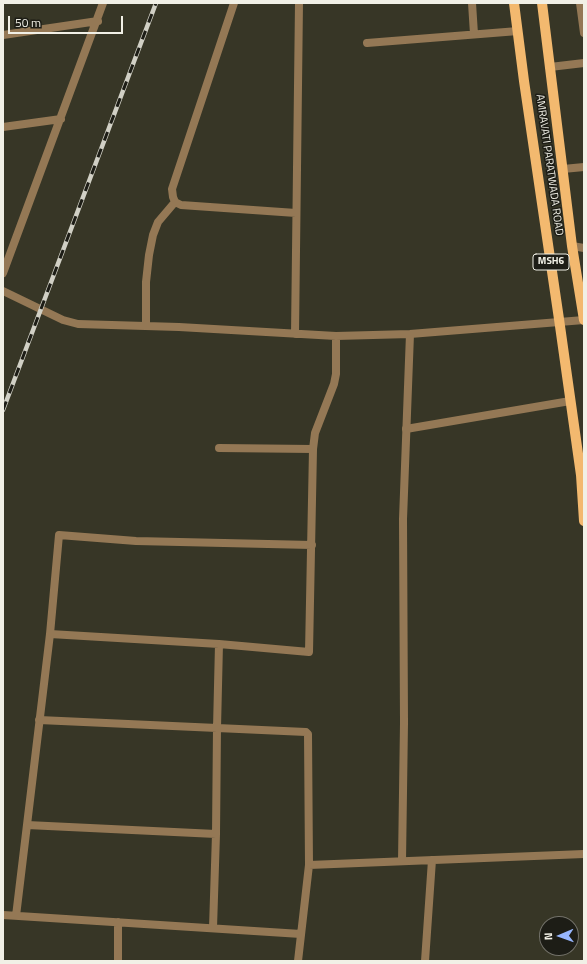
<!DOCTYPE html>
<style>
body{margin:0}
#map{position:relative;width:587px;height:964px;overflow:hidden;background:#373626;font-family:"Titillium Web",sans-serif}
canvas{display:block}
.frame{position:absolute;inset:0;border:4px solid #f1f0e6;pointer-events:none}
.north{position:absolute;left:539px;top:916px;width:40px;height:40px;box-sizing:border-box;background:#1d1d16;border:1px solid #727169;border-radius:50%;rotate:268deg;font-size:11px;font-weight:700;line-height:16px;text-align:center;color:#f1f0e6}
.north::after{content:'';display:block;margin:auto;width:14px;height:18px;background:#97b6fd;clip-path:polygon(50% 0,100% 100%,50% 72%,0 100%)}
.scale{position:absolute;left:8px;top:16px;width:115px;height:18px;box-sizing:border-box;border:2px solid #f1f0e6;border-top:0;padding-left:5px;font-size:12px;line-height:14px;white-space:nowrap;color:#f1f0e6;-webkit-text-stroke:3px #1d1d16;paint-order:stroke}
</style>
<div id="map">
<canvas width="587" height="964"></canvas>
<div class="frame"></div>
<div class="north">N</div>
<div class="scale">50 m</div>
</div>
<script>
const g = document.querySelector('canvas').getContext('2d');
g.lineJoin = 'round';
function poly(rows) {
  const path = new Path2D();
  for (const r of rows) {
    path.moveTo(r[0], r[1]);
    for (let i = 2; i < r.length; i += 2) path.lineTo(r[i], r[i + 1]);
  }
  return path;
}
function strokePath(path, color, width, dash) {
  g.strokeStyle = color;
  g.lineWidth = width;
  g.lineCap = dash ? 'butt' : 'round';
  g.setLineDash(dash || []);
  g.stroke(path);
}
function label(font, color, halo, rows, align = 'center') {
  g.font = font + ' "Titillium Web",sans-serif';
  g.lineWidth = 3;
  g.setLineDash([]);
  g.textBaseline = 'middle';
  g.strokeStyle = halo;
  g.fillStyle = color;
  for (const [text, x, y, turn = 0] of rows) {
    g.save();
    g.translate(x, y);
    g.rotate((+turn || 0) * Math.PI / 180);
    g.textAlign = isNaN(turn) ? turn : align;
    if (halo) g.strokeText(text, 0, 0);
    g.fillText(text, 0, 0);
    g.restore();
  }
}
const service = poly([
 [472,3,474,34],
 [367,43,518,31],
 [406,429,570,401],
 [219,448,313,449]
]);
const minor = poly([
 [234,3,172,189,173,197,175,202,181,205,296,213],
 [580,3,584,33],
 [3,35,98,21],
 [550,67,584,63],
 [3,127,61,119],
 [563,169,584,167],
 [572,246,584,248],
 [3,273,103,3],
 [3,291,63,320,78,324,179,327,336,336,410,334,584,320],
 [146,325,146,282,149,255,153,235,158,222,175,202],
 [295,334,299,3],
 [50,634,219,644,309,652,313,449,315,433,334,384,336,374,336,336],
 [39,720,306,732,308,734,309,865,298,961],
 [27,825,216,834],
 [402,861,404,723,403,519,410,334],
 [309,865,584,854],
 [3,915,301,934],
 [16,916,50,634,59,535,136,541,312,545],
 [118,922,118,961],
 [213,928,216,834,217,728,219,644],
 [425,961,432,860]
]);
const primary = poly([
 [514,3,524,81,559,319,581,475,584,521],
 [542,3,572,246,584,320]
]);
const rail = poly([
 [3,410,156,3]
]);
const shields = [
 [551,262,36]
];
const shieldNames = [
 ["MSH6",551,262]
];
const streetNames = [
 ["AMRAVATI PARATWADA ROAD",549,165,82]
];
strokePath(service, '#947855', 8);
strokePath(minor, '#947855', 8);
strokePath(primary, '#f3b96f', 10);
strokePath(rail, '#d1d0c5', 4.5);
strokePath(rail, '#1d1d16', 3, [9]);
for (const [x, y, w] of shields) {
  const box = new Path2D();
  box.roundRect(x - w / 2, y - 8, w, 16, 3);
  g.fillStyle = '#1d1d16';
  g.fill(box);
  strokePath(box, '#f1f0e6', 1);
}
label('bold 10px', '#f1f0e6', null, shieldNames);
label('11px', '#f1f0e6', '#1d1d16', streetNames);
</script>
